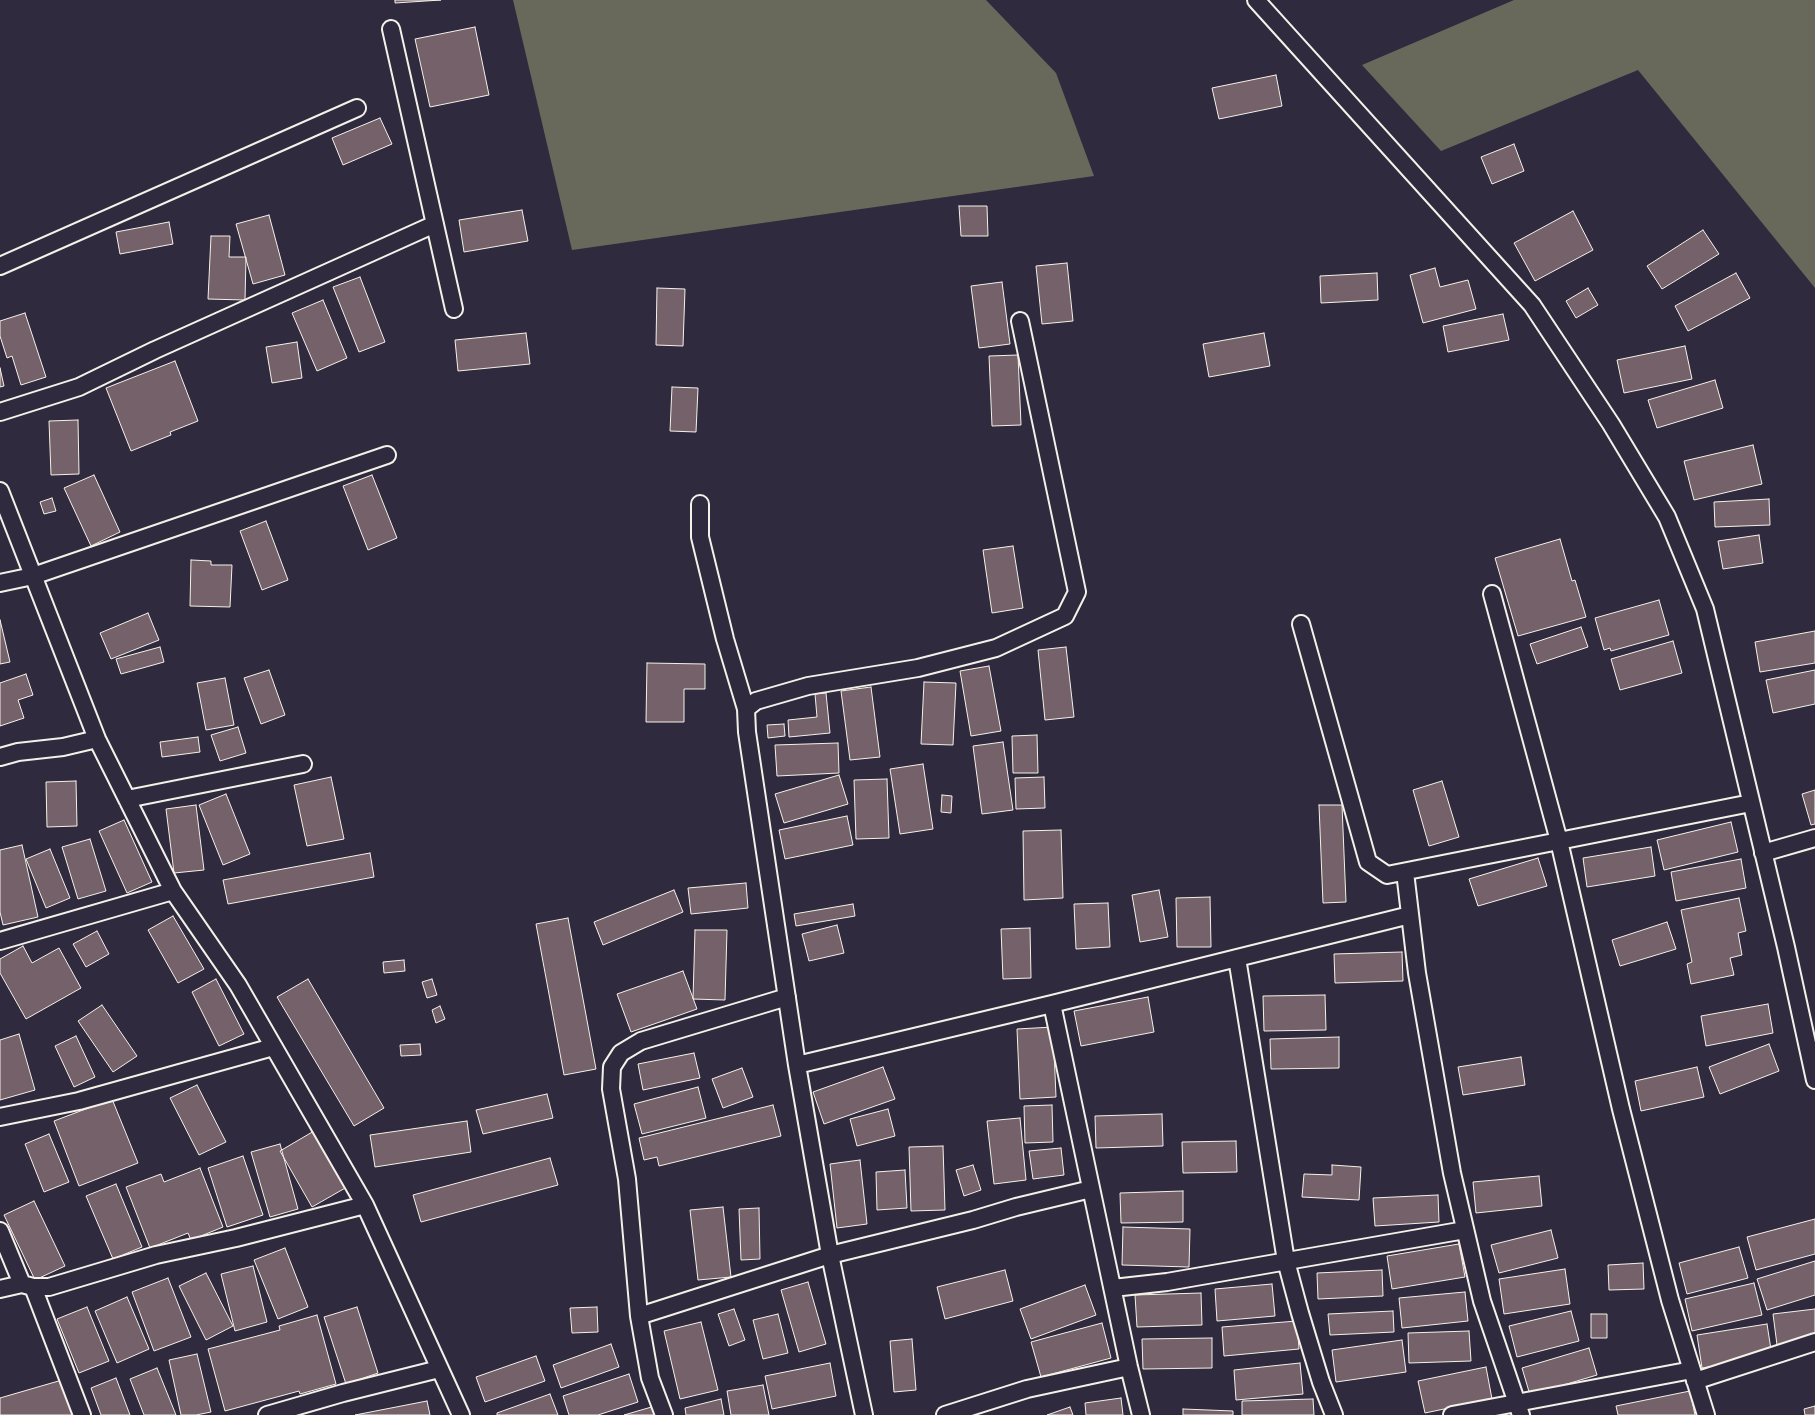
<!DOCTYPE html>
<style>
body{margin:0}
canvas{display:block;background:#2f2a3d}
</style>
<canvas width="1815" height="1415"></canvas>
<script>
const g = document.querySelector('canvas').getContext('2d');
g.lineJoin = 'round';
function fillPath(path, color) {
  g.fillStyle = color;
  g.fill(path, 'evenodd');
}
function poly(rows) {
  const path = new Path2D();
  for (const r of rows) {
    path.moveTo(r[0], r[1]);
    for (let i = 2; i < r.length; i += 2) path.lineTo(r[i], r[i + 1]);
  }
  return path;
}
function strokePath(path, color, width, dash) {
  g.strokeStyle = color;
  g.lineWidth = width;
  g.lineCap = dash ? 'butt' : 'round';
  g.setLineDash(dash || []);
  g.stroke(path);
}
const green = poly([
 [513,0,986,0,1056,73,1094,176,572,250],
 [1514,0,1815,0,1815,288,1638,70,1441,151,1362,65]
]);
const building = poly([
 [395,0,441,0,395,3,395,0],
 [475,27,489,95,430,107,415,39,475,27],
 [1276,75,1282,106,1219,119,1212,88,1276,75],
 [380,118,392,144,343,165,332,138,380,118],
 [1514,144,1524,171,1492,184,1481,157,1514,144],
 [959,206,987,206,988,236,961,236,959,206],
 [522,210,528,241,464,252,459,220,522,210],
 [1573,211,1593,250,1535,281,1514,243,1573,211],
 [269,215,285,275,253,284,236,224,269,215],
 [169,222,173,244,120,254,116,232,169,222],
 [1703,230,1719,254,1662,289,1647,266,1703,230],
 [211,236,230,236,229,257,246,257,245,300,208,299,211,236],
 [1067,263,1073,321,1042,324,1036,266,1067,263],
 [1435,268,1440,287,1468,280,1476,309,1423,323,1410,275,1435,268],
 [1377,273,1378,300,1321,303,1320,276,1377,273],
 [1736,273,1750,298,1688,331,1675,306,1736,273],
 [360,277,385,342,359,352,333,287,360,277],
 [1002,282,1010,344,979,348,971,286,1002,282],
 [657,288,685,289,683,346,656,345,657,288],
 [1588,288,1598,305,1576,318,1566,301,1588,288],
 [323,300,347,358,317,371,292,313,323,300],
 [25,313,46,377,21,385,12,356,7,358,0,336,0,321,25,313],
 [1503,314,1509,340,1448,352,1443,326,1503,314],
 [526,333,530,364,458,371,455,340,526,333],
 [1264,333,1270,366,1209,377,1203,344,1264,333],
 [297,342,302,378,272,383,266,347,297,342],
 [1685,346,1692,379,1624,393,1617,360,1685,346],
 [1018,355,1021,425,992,426,989,356,1018,355],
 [175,361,198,421,170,432,171,435,131,451,106,388,175,361],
 [0,368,4,386,0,387,0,368],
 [1715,380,1723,408,1657,428,1648,400,1715,380],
 [672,387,698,388,696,432,670,431,672,387],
 [78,420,79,474,51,475,49,421,78,420],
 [1753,445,1762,484,1694,500,1684,461,1753,445],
 [94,475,120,532,91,546,64,488,94,475],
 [372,475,397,538,368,550,343,486,372,475],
 [52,498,56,511,44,514,40,502,52,498],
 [1769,499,1770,525,1715,527,1714,502,1769,499],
 [266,521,288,580,262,590,240,531,266,521],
 [1759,535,1763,563,1723,569,1718,541,1759,535],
 [1560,539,1572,581,1575,580,1586,617,1518,636,1495,558,1560,539],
 [1013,546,1023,608,992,613,983,550,1013,546],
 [191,560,211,561,211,565,232,565,230,607,190,606,191,560],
 [1659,600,1669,635,1611,651,1610,648,1604,650,1595,618,1659,600],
 [148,613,159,640,111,659,100,633,148,613],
 [0,620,10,662,0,664,0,620],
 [1581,627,1588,647,1537,664,1530,644,1581,627],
 [1815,631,1815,663,1760,672,1755,642,1815,631],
 [1673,641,1682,673,1620,690,1611,659,1673,641],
 [160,647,164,662,121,674,116,659,160,647],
 [1066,647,1074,717,1045,720,1038,650,1066,647],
 [647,663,705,664,705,689,684,689,684,722,646,722,647,663],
 [989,666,1001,731,971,736,960,671,989,666],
 [269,670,285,715,261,724,244,678,269,670],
 [1815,670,1815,704,1773,713,1766,680,1815,670],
 [26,674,33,695,18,700,24,718,0,726,0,683,26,674],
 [225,678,234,725,206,730,197,683,225,678],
 [924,682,956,683,953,745,921,744,924,682],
 [871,687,880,757,850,760,841,691,871,687],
 [826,693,830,733,789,737,788,720,817,717,815,694,826,693],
 [784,724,785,736,768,738,767,725,784,724],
 [238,727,246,753,220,761,211,735,238,727],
 [1037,735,1038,773,1013,773,1012,736,1037,735],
 [198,737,200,752,162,757,160,742,198,737],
 [1003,742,1013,810,982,814,973,746,1003,742],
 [838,743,839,773,777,776,775,745,838,743],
 [923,764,933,829,900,834,890,769,923,764],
 [839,775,848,804,784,823,775,794,839,775],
 [331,777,344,839,307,846,294,785,331,777],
 [1044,777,1045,808,1016,809,1015,778,1044,777],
 [887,779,889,838,856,839,854,780,887,779],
 [76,781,77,826,47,827,46,782,76,781],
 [1442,781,1459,837,1429,846,1413,790,1442,781],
 [1815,790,1815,824,1811,825,1802,794,1815,790],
 [226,794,250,854,223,865,199,805,226,794],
 [942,795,952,796,951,813,941,812,942,795],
 [196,805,204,870,174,873,166,809,196,805],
 [1319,805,1342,805,1346,902,1323,903,1319,805],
 [847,816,853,845,785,859,779,830,847,816],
 [124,820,152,882,127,893,99,831,124,820],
 [1731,822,1738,852,1664,870,1657,840,1731,822],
 [1061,830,1063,898,1024,900,1023,831,1061,830],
 [90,839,106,891,78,899,62,847,90,839],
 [22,845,38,917,3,925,0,912,0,850,22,845],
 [1651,847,1655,876,1587,887,1583,858,1651,847],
 [50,849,70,898,46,908,26,859,50,849],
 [370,853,374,877,228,904,223,880,370,853],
 [1538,858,1547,886,1478,906,1469,879,1538,858],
 [1741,859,1746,888,1676,901,1671,872,1741,859],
 [746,883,748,908,691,914,688,888,746,883],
 [674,890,683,912,603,945,594,922,674,890],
 [1159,890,1168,937,1140,942,1132,895,1159,890],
 [1210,897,1211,947,1177,947,1176,898,1210,897],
 [1739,898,1746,931,1738,933,1742,955,1730,958,1734,975,1691,984,1687,964,1692,962,1681,910,1739,898],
 [1108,903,1110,947,1076,949,1074,904,1108,903],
 [853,904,855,916,796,926,794,914,853,904],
 [173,916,204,969,178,983,148,930,173,916],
 [568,918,596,1069,564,1075,536,924,568,918],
 [1667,922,1676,949,1620,966,1612,940,1667,922],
 [837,925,844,953,809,961,802,934,837,925],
 [1030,928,1031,978,1003,979,1001,929,1030,928],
 [695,930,727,930,725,1000,693,999,695,930],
 [97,931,109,954,86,967,73,944,97,931],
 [23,946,32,963,59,948,81,988,26,1019,0,973,0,959,23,946],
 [1402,952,1403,981,1335,983,1334,954,1402,952],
 [404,960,405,971,384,973,383,962,404,960],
 [683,971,697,1009,631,1032,617,994,683,971],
 [216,979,244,1034,219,1046,192,992,216,979],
 [308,979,384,1108,354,1126,277,997,308,979],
 [432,979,437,995,427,998,422,982,432,979],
 [1325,995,1326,1030,1264,1031,1263,996,1325,995],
 [1148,997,1154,1032,1081,1046,1074,1011,1148,997],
 [1768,1004,1773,1033,1706,1046,1701,1016,1768,1004],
 [102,1005,137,1056,113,1072,78,1021,102,1005],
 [440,1006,445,1019,436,1023,432,1010,440,1006],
 [1053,1027,1056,1097,1020,1099,1017,1029,1053,1027],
 [19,1034,35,1090,0,1100,0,1040,19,1034],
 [76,1036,95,1077,74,1087,55,1046,76,1036],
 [1339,1037,1339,1068,1271,1069,1270,1039,1339,1037],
 [420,1044,421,1055,401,1056,400,1045,420,1044],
 [1769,1044,1779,1071,1720,1094,1709,1067,1769,1044],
 [694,1053,700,1078,643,1090,638,1064,694,1053],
 [1521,1057,1525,1085,1463,1095,1458,1067,1521,1057],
 [883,1067,895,1099,824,1124,813,1092,883,1067],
 [1697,1067,1704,1097,1641,1111,1635,1081,1697,1067],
 [742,1068,753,1097,723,1108,712,1079,742,1068],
 [197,1085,226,1142,199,1155,170,1098,197,1085],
 [698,1087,706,1118,642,1134,634,1104,698,1087],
 [547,1094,553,1118,483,1134,476,1110,547,1094],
 [112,1099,138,1163,79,1186,54,1121,112,1099],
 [773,1105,781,1136,659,1166,657,1157,644,1160,639,1138,773,1105],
 [1052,1105,1053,1142,1025,1143,1024,1106,1052,1105],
 [888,1109,895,1136,857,1146,850,1119,888,1109],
 [1162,1114,1163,1146,1096,1148,1095,1116,1162,1114],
 [1020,1118,1026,1180,994,1184,987,1121,1020,1118],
 [467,1121,471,1152,375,1167,370,1135,467,1121],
 [314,1131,347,1187,312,1207,280,1151,314,1131],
 [49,1134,69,1182,44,1192,25,1144,49,1134],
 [1236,1141,1237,1172,1183,1173,1182,1142,1236,1141],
 [280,1144,298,1209,270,1217,251,1152,280,1144],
 [943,1146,945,1210,911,1211,909,1147,943,1146],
 [1061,1148,1064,1175,1033,1179,1029,1151,1061,1148],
 [243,1156,263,1215,227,1227,208,1168,243,1156],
 [550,1158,558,1185,421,1222,413,1195,550,1158],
 [860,1160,867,1224,837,1228,830,1164,860,1160],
 [973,1165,981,1190,964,1196,956,1170,973,1165],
 [1332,1165,1361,1167,1359,1200,1302,1197,1304,1174,1332,1175,1332,1165],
 [200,1168,223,1227,191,1240,188,1233,150,1248,126,1187,161,1174,164,1182,200,1168],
 [905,1170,907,1208,877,1210,876,1172,905,1170],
 [1539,1176,1542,1206,1476,1213,1473,1182,1539,1176],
 [116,1184,142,1247,113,1259,86,1196,116,1184],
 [1183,1191,1183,1222,1121,1223,1120,1193,1183,1191],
 [1438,1195,1439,1222,1375,1226,1373,1198,1438,1195],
 [34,1201,65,1266,35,1280,4,1215,34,1201],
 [723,1207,731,1277,698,1280,690,1210,723,1207],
 [759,1208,760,1259,741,1260,739,1209,759,1208],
 [1815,1219,1815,1254,1756,1270,1747,1237,1815,1219],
 [1123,1227,1190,1229,1189,1267,1122,1265,1123,1227],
 [1551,1230,1558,1258,1499,1273,1491,1245,1551,1230],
 [1459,1244,1465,1277,1392,1289,1387,1256,1459,1244],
 [1739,1247,1748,1278,1687,1294,1679,1263,1739,1247],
 [285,1248,308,1307,278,1319,254,1260,285,1248],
 [1815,1261,1815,1295,1767,1310,1757,1279,1815,1261],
 [1643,1263,1644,1289,1609,1290,1608,1265,1643,1263],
 [253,1266,267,1322,235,1331,221,1274,253,1266],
 [1565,1269,1570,1304,1504,1314,1499,1279,1565,1269],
 [1005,1270,1013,1301,945,1319,937,1287,1005,1270],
 [1382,1270,1383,1296,1318,1299,1317,1273,1382,1270],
 [206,1273,233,1326,206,1340,179,1286,206,1273],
 [168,1278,191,1337,154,1351,132,1292,168,1278],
 [808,1282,826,1344,799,1352,781,1290,808,1282],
 [1754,1283,1762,1315,1692,1331,1685,1299,1754,1283],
 [1272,1284,1275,1316,1217,1321,1215,1289,1272,1284],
 [1085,1285,1096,1315,1031,1339,1020,1309,1085,1285],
 [1465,1292,1468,1321,1402,1328,1399,1298,1465,1292],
 [1201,1293,1202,1325,1137,1327,1135,1295,1201,1293],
 [127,1297,149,1349,117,1363,95,1311,127,1297],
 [87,1307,109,1361,79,1373,57,1319,87,1307],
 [357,1307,378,1373,346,1384,324,1317,357,1307],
 [597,1307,598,1332,572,1333,570,1308,597,1307],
 [734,1309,745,1340,729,1346,718,1314,734,1309],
 [1815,1309,1815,1341,1777,1345,1773,1314,1815,1309],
 [1393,1311,1394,1332,1330,1335,1328,1314,1393,1311],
 [1571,1311,1579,1341,1517,1357,1509,1326,1571,1311],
 [778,1314,788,1353,763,1359,753,1320,778,1314],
 [1591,1314,1607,1314,1607,1338,1591,1338,1591,1314],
 [317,1315,336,1384,300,1394,299,1391,225,1411,208,1349,280,1330,279,1326,317,1315],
 [1297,1321,1299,1349,1224,1356,1222,1327,1297,1321],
 [701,1322,718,1390,680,1399,664,1331,701,1322],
 [1102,1323,1111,1358,1041,1377,1031,1342,1102,1323],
 [1767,1324,1772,1356,1702,1368,1697,1335,1767,1324],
 [1469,1331,1471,1361,1409,1363,1408,1333,1469,1331],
 [1212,1338,1212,1368,1143,1369,1142,1339,1212,1338],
 [912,1339,916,1390,894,1392,890,1341,912,1339],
 [1402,1340,1406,1372,1336,1382,1332,1350,1402,1340],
 [611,1344,619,1367,561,1388,553,1365,611,1344],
 [1589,1348,1597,1375,1530,1395,1522,1368,1589,1348],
 [197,1354,211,1412,196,1415,181,1415,169,1360,197,1354],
 [536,1356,545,1381,485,1402,476,1377,536,1356],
 [830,1363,836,1396,772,1409,765,1376,830,1363],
 [1300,1363,1303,1394,1236,1400,1234,1370,1300,1363],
 [1486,1367,1492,1399,1425,1413,1418,1381,1486,1367],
 [157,1368,176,1415,144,1415,130,1379,157,1368],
 [629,1374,638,1402,598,1415,569,1415,563,1396,629,1374],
 [116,1378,130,1415,101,1415,91,1388,116,1378],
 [62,1380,72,1415,0,1415,0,1398,62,1380],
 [763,1385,769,1415,731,1415,727,1391,763,1385],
 [1690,1391,1695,1415,1618,1415,1616,1406,1690,1391],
 [550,1394,558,1415,497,1415,497,1413,550,1394],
 [1121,1398,1123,1415,1086,1415,1085,1403,1121,1398],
 [721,1399,724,1415,686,1415,685,1408,721,1399],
 [1313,1399,1314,1415,1242,1415,1242,1401,1313,1399],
 [427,1401,430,1415,355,1415,427,1401],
 [655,1406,657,1415,624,1415,655,1406],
 [1815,1406,1815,1415,1805,1415,1804,1409,1815,1406],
 [1070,1407,1073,1415,1047,1415,1070,1407],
 [1183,1409,1233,1411,1233,1415,1183,1415,1183,1409]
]);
const minor = poly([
 [1256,0,1532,305,1611,424,1667,517,1705,609,1786,947,1815,1080],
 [391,29,454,309],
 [0,266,357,108],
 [0,412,79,387,155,350,435,224],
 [0,491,97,739,173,891,238,985,365,1205,461,1415],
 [700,504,700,537,725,639,746,709],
 [0,583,33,576,387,455],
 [1492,594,1559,841,1621,1109,1670,1300,1706,1415],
 [1301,624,1368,862,1387,875,1751,803],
 [0,757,18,752,63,747,97,739],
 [127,799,303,764],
 [1763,853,1815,838],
 [1405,872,1417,973,1452,1173,1482,1301,1521,1415],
 [0,941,173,891],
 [1237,958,1286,1261,1300,1313,1321,1382,1334,1415],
 [1052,1004,1129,1367,1141,1415],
 [797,1065,1052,1004,1410,915],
 [0,1117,79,1101,273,1047],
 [0,1231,22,1284],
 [33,1287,82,1415],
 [1113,1288,1167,1282,1465,1230],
 [0,1289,22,1284,33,1287,49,1287,156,1255,236,1238,365,1205],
 [639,1316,830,1255,973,1220,1016,1207,1091,1189],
 [1695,1381,1815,1342],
 [267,1415,343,1393,439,1369],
 [664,1415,650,1378,639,1316,627,1179,611,1089,612,1067,621,1053,641,1041,787,997],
 [864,1415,830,1255,797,1065,747,732,746,709,756,701,808,686,918,668,996,648,1065,616,1077,592,1020,321],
 [945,1415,1027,1389,1129,1367],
 [1452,1415,1692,1370]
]);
fillPath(green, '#68695b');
fillPath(building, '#75616a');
strokePath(building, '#f4f1e8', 1);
strokePath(minor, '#f4f1e8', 20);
strokePath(minor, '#2f2a3d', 16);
</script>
